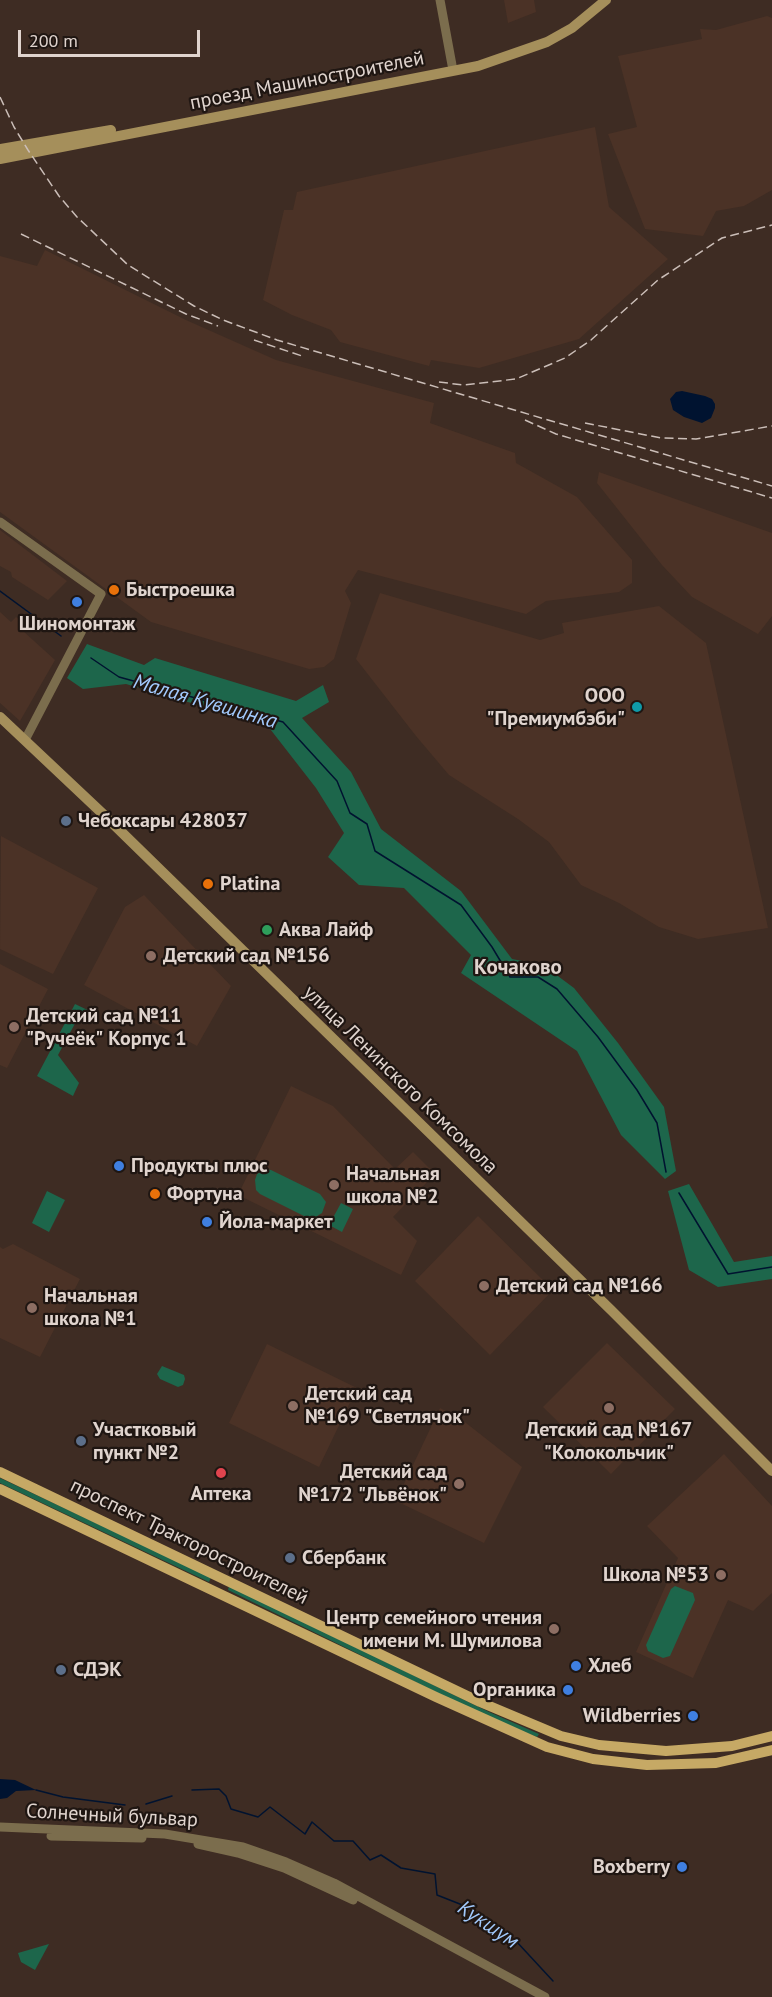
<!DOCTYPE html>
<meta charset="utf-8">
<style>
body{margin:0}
#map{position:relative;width:772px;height:1997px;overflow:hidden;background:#3e2c23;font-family:"PT Sans",sans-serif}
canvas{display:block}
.scale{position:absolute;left:18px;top:30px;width:182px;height:27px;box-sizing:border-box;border:3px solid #e0d4ce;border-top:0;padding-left:8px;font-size:18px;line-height:21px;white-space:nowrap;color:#e0d4ce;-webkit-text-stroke:4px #1f1612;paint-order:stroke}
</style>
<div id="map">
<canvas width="772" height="1997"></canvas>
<div class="scale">200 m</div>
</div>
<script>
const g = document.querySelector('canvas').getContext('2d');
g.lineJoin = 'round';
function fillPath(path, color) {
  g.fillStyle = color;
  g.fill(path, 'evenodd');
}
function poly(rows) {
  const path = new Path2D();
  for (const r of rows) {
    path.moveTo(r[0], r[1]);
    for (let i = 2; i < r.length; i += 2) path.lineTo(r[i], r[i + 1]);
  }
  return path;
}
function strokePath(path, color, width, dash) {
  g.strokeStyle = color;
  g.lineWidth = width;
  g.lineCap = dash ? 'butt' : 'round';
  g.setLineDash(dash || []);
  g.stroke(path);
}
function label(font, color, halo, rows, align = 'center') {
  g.font = font + ' "PT Sans",sans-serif';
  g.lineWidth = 4.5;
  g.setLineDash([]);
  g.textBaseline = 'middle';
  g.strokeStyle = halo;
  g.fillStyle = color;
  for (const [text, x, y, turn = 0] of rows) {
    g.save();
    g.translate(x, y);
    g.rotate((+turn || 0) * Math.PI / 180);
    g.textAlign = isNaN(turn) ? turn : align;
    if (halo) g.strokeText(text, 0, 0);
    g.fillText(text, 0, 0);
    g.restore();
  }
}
const built = poly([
 [504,0,534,0,536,12,508,23],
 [767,16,772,18,772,190,744,206,716,211,703,236,645,229,608,134,637,127,618,56,702,39,700,29,716,30],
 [595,127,609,207,668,259,579,339,479,368,431,360,429,366,340,342,331,330,292,315,263,300,284,210,293,210,297,192],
 [45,250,186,320,276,360,434,403,430,423,515,453,516,463,577,497,632,560,632,583,619,592,546,601,526,614,358,570,345,591,351,603,334,659,324,667,309,669,151,622,0,512,0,256,37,266],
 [599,472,772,533,772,616,758,634,692,597,662,565,597,483],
 [0,530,67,581,48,600,12,577,11,572,0,566],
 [380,593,540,640,564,633,562,623,659,606,706,643,768,928,698,939,659,927,619,903,581,885,549,842,518,819,449,775,416,736,356,659],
 [0,612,11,622,16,617,27,626,23,631,55,660,20,721,0,703],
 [1,836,98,888,53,974,0,949],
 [144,895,231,986,197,1046,84,985,125,907],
 [0,964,48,989,7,1068,0,1065],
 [291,1086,333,1106,395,1169,413,1152,435,1174,393,1217,417,1241,401,1275,238,1195],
 [478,1216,553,1290,490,1355,415,1281],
 [13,1244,80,1279,40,1357,0,1338,0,1247,3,1249],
 [607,1343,675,1409,611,1474,543,1407],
 [267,1344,357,1388,319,1467,229,1423],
 [440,1408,461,1419,522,1467,484,1543,396,1501],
 [724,1454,772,1506,772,1593,753,1611,728,1600,693,1678,636,1652,678,1558,647,1526]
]);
const green = poly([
 [87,644,144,665,155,658,296,701,323,685,329,702,302,718,351,772,381,829,461,891,512,959,543,965,574,988,618,1043,664,1107,676,1171,665,1179,621,1135,577,1051,461,973,471,955,404,888,359,885,328,857,344,833,316,788,267,725,126,684,83,689,67,678],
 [75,1004,96,1014,90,1023,78,1018,58,1055,79,1083,73,1096,37,1076],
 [266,1169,271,1170,320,1194,326,1202,322,1213,314,1218,308,1218,260,1194,256,1190,255,1180,257,1174],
 [689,1184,734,1262,772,1256,772,1279,718,1287,689,1270,668,1191],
 [47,1191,65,1200,49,1232,32,1223],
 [341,1203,353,1209,342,1232,329,1225],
 [162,1366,184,1375,185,1379,183,1385,178,1387,160,1379,157,1374],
 [0,1478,211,1577,209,1582,0,1483],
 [229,1586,489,1712,539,1734,537,1737,487,1717,228,1590],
 [675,1586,693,1593,695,1600,670,1656,663,1658,648,1651,646,1645,671,1589],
 [49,1944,35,1970,21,1962,18,1953]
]);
const water = poly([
 [682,391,705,396,712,399,715,404,715,408,711,418,702,423,684,417,673,410,670,399,676,392],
 [0,1779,15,1780,36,1790,16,1791,7,1798,0,1799]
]);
const stream = poly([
 [0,591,61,636],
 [91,658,119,677,283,722,337,781,350,813,367,824,375,851,461,905,492,947,510,977,538,977,557,989,598,1037,637,1090,657,1123,666,1172],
 [679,1193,728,1274,772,1267],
 [36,1790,63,1797,125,1805],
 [192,1790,219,1789,226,1796,231,1809,258,1817,270,1807,305,1834,312,1822,334,1841,353,1841,370,1860,381,1855,401,1868,435,1874,437,1895,470,1908,495,1932,516,1941,553,1981],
 [146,1804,172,1796]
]);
const tertiary = poly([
 [440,0,452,65],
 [0,522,101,594,25,740],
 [0,1827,165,1834,243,1847,286,1862,334,1883,545,1997],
 [51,1836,142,1838],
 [198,1844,238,1853,284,1868,353,1900]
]);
const secondary = poly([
 [0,149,111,130],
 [0,159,478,66,547,42,572,28,606,0],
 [0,717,103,814,611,1310,772,1471]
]);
const primary = poly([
 [0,1472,480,1702,561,1736,599,1745,666,1751,732,1746,772,1736],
 [0,1489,436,1697,547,1747,593,1759,647,1765,716,1763,772,1750]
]);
const rail = poly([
 [0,97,14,127,28,150,59,196,77,217,128,265,194,306,223,320,277,340,772,486],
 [21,234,186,314,218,326],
 [254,340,302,356],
 [439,382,463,385,516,379,565,358,591,340,658,280,722,238,772,225],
 [525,420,556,434,772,498],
 [585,423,661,438,696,439,772,426]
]);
const markers = [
 [114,590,6,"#e8710a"],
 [77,602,6,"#3f7fe0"],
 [637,707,6,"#0f9aa8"],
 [66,821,6,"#5c6f8a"],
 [208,884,6,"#e8710a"],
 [267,930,6,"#2e9e5b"],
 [151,956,6,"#8d6e63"],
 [14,1027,6,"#8d6e63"],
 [119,1166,6,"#3f7fe0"],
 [334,1185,6,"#8d6e63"],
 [155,1194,6,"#e8710a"],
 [207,1222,6,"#3f7fe0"],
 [484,1286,6,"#8d6e63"],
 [32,1308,6,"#8d6e63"],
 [293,1406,6,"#8d6e63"],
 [609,1408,6,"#8d6e63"],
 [81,1441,6,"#5c6f8a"],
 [221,1473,6,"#e0444e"],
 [459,1484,6,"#8d6e63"],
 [290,1558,6,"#5c6f8a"],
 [721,1575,6,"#8d6e63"],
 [554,1629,6,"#8d6e63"],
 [576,1666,6,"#3f7fe0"],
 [61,1670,6,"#5c6f8a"],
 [568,1690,6,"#3f7fe0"],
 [693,1716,6,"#3f7fe0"],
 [682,1867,6,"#3f7fe0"]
];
const streetNames = [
 ["проезд Машиностроителей",307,81,-11],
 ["улица Ленинского Комсомола",400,1080,44],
 ["проспект Тракторостроителей",189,1542,26],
 ["Солнечный бульвар",112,1816,3]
];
const poiNames = [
 ["Быстроешка",126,590],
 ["Шиномонтаж",77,624,"center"],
 ["ООО",625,696,"right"],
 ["\"Премиумбэби\"",625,719,"right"],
 ["Чебоксары 428037",78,821],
 ["Platina",220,884],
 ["Аква Лайф",279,930],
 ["Детский сад №156",163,956],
 ["Детский сад №11",26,1016],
 ["\"Ручеёк\" Корпус 1",26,1039],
 ["Продукты плюс",131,1166],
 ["Начальная",346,1174],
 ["школа №2",346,1197],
 ["Фортуна",167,1194],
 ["Йола-маркет",219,1222],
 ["Детский сад №166",496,1286],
 ["Начальная",44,1296],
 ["школа №1",44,1319],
 ["Детский сад",305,1394],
 ["№169 \"Светлячок\"",305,1417],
 ["Участковый",93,1430],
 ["пункт №2",93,1453],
 ["Детский сад №167",609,1430,"center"],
 ["\"Колокольчик\"",609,1453,"center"],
 ["Детский сад",447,1472,"right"],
 ["№172 \"Львёнок\"",447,1495,"right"],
 ["Аптека",221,1494,"center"],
 ["Сбербанк",302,1558],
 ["Школа №53",709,1575,"right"],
 ["Центр семейного чтения",542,1618,"right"],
 ["имени М. Шумилова",542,1641,"right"],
 ["Хлеб",588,1666],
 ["СДЭК",73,1670],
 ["Органика",556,1690,"right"],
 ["Wildberries",681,1716,"right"],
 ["Boxberry",670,1867,"right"]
];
const waterNames = [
 ["Малая Кувшинка",205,702,16],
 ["Кукшум",488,1925,34]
];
const neighbourhoodNames = [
 ["Кочаково",518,968]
];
fillPath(built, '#4b3226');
fillPath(green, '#1d664b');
fillPath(water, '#001330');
strokePath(stream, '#001330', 1.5);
strokePath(tertiary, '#7b6d4d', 9);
strokePath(secondary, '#a58f5b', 10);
strokePath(primary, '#c6a965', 10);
strokePath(rail, '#cbbeb8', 1.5, [9, 4.5]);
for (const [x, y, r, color] of markers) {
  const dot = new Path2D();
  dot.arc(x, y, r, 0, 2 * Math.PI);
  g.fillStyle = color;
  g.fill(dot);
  strokePath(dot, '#1f1612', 2);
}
label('20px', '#e0d4ce', '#1f1612', streetNames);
label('bold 20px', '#e0d4ce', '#1f1612', poiNames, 'left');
label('italic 21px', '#a2c9fc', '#1f1612', waterNames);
label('bold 21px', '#e0d4ce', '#1f1612', neighbourhoodNames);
</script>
